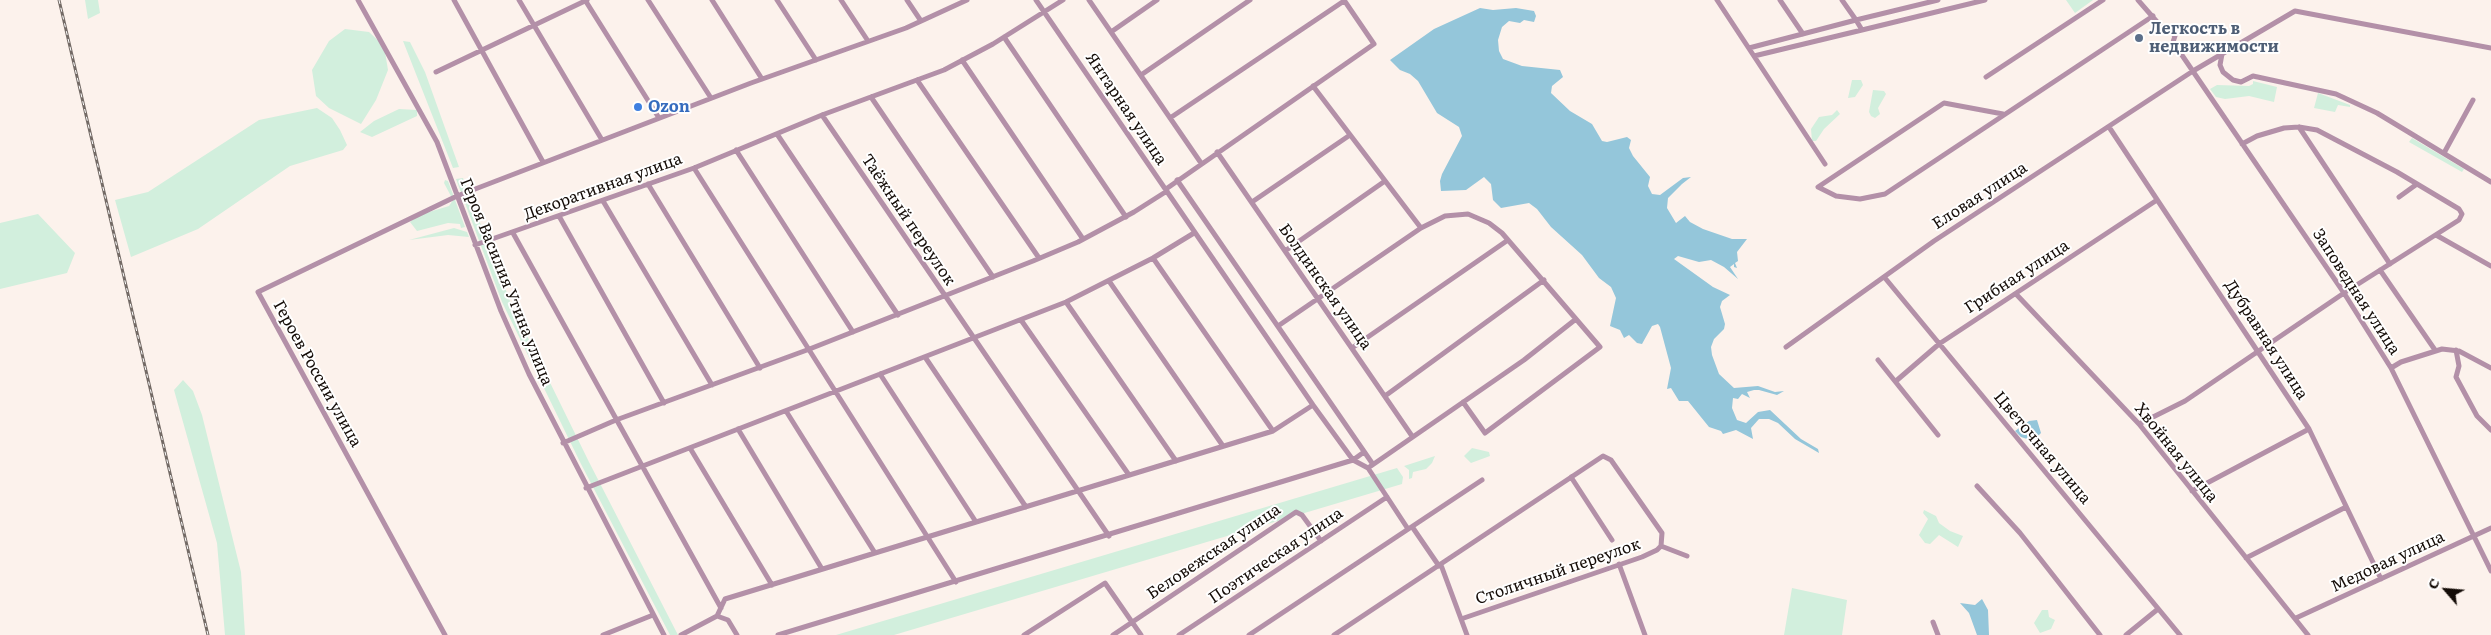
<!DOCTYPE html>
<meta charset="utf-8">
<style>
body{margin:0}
#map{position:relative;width:2491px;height:635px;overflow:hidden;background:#fcf2ec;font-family:Literata,serif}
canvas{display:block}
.north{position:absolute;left:2421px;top:565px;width:50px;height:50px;-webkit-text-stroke:4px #fff;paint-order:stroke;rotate:297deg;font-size:14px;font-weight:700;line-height:20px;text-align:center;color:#140c07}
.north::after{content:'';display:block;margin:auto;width:18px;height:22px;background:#140c07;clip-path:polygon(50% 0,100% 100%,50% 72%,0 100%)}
</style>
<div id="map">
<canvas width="2491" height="635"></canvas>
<div class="north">С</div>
</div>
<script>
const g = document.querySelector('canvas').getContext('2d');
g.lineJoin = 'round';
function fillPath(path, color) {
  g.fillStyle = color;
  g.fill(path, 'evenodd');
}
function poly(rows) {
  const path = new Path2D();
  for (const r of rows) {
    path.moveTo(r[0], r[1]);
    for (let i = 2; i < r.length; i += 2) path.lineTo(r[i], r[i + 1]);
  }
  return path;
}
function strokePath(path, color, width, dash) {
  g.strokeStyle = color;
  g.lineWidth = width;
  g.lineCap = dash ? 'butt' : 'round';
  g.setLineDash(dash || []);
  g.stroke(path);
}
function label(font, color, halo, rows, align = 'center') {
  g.font = font + ' Literata,serif';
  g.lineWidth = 4;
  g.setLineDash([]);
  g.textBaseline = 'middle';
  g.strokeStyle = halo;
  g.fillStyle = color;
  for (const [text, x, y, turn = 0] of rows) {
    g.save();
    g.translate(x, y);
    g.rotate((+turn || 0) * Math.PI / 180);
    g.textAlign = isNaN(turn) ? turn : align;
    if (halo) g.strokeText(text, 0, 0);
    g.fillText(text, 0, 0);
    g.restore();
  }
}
const green = poly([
 [85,0,98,0,100,13,88,19],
 [2066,0,2093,0,2075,13],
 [345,29,369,32,384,46,388,70,376,100,361,124,329,108,316,96,312,70,329,41],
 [403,41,410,42,425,72,459,167,453,168],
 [1852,80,1861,80,1863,85,1855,97,1848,98],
 [2253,81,2277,87,2274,102,2249,96,2225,99,2216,97,2210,89,2217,85,2249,86,2253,84],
 [1873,90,1884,91,1886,94,1878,108,1880,114,1875,118,1871,116,1869,112],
 [2318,93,2350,105,2350,107,2338,105,2335,112,2314,108],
 [317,108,332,118,340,130,347,145,343,150,290,166,198,229,131,257,115,200,148,192,259,120],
 [399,109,417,110,417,116,372,137,360,132,374,121],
 [1837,110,1840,114,1824,129,1816,141,1812,141,1811,129,1819,117,1832,115],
 [2412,138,2464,169,2462,172,2409,142],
 [463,178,510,301,589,462,678,635,670,635,581,464,502,302,456,179],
 [445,180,448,181,465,227,461,228,460,224,448,223,417,231,410,222,419,215,449,206,453,200,444,183],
 [38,214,75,253,67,273,0,289,0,223],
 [454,228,467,232,469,237,448,235,409,240],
 [183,380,193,391,202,415,241,572,245,635,225,635,217,543,174,390],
 [1472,448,1489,452,1490,456,1471,463,1464,456],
 [1435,456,1432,463,1426,469,1413,472,1412,478,1409,479,1409,470,1404,466],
 [1397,468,1403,477,1402,484,894,635,836,635],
 [1924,510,1936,516,1939,523,1950,531,1963,536,1958,547,1939,535,1930,544,1925,543,1919,535,1928,519,1923,513],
 [1792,588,1847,600,1842,635,1784,635],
 [2042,610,2048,610,2049,617,2055,620,2051,629,2040,633,2034,623]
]);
const water = poly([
 [1480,8,1493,10,1516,8,1534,11,1536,16,1534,22,1524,20,1520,23,1509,21,1502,27,1498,40,1499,51,1503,59,1522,66,1560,70,1563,77,1552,86,1551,93,1570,111,1592,124,1602,141,1607,142,1627,137,1631,140,1629,148,1633,156,1650,177,1648,186,1652,194,1660,195,1683,178,1691,177,1682,184,1668,198,1667,208,1676,223,1685,216,1690,222,1703,229,1732,239,1747,239,1737,252,1738,261,1735,263,1737,268,1734,267,1734,264,1730,267,1738,279,1724,267,1711,260,1699,262,1678,256,1674,259,1713,287,1730,295,1722,301,1720,307,1725,324,1724,329,1714,339,1711,347,1712,355,1719,374,1734,388,1758,386,1775,392,1784,391,1777,395,1759,390,1754,390,1747,392,1750,398,1742,394,1738,399,1733,398,1732,408,1737,420,1746,423,1758,412,1770,410,1801,439,1818,449,1819,453,1795,439,1778,423,1769,419,1759,419,1751,428,1753,439,1736,430,1723,434,1721,431,1709,427,1688,401,1679,401,1671,388,1667,389,1671,368,1660,327,1658,324,1652,326,1642,344,1637,343,1629,335,1624,338,1620,330,1610,326,1616,298,1611,287,1599,278,1582,255,1551,227,1537,209,1529,203,1501,208,1493,200,1491,184,1484,177,1466,190,1441,191,1440,181,1442,174,1462,136,1459,127,1437,113,1418,81,1410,74,1400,70,1390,60,1434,29],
 [2037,420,2041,433,2033,441,2021,437,2015,431,2029,421],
 [1982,599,1988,610,1989,635,1977,635,1969,613,1960,603,1975,605]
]);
const minor = poly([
 [358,0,437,142,501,311,529,374,664,635],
 [454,0,543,162],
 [519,0,602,140],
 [585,0,659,118],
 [648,0,711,98],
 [712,0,762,79],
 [777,0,816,60],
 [841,0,868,41],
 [907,0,921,21],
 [1036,0,1313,405,1353,460,1368,468,1408,529],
 [1089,0,1201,163],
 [1717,0,1825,164],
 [1780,0,1803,34],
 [1938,0,1856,20,1862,30,1985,0],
 [2138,0,2165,31,2168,29,2175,36,2173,42,2344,293,2391,368,2491,571],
 [1111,32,1157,0],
 [1004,37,1126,217],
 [1749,48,1856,20,1842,0],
 [2222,54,2220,65,2223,72,2233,80,2241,82,2253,76,2336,94,2377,113,2491,182],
 [1754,56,1862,30],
 [962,60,1083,239],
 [436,72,587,0],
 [1141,75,1250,0],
 [1986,77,2103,0],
 [917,80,1039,258],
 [1313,86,1421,228],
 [871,97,993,277],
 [2003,114,1944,103,1818,187,1836,196,1860,199,1885,194,2153,16],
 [822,115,1109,536],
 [1170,118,1344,1],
 [2109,127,2309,429,2381,579],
 [2299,127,2390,264],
 [777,134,898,315],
 [736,150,853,332],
 [1217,152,1412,436],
 [2444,153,2473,100],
 [694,168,956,582],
 [1177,180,1372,463],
 [648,184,760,368],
 [1166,189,1374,44,1344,0],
 [2399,197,2417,184],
 [603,201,712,385],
 [1252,202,1350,135],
 [559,216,664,403],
 [513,233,721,608],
 [2436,235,2491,266],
 [475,245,694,168,822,115,944,70,993,44,1063,0],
 [1285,251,1385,181],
 [1153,258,1273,431],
 [2380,270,2435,350],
 [1885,278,2180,635],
 [1109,281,1223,446],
 [2016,294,2139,424,2308,635],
 [1066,302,1176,461],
 [1021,320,1129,475],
 [1278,326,1421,228,1445,216,1468,214,1489,223,1502,233,1576,319,1524,360,1368,468],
 [1786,347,1934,241,2193,71,2295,11,2491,48],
 [1352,348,1508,240],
 [2456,350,2459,366,2456,377,2477,416,2491,430],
 [925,357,1026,507],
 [1878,360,1938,435],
 [2391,368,2401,362,2442,349,2459,351,2491,368],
 [880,374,976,522],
 [1896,381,1939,344,2157,200],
 [1385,396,1544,280],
 [1463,402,1485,433,1600,347,1576,319],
 [786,411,875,553],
 [2139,424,2185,401,2344,293,2459,220,2462,214,2459,209,2397,172,2317,130,2299,127,2284,128,2257,136,2242,144],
 [738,429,822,569],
 [563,443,616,420,807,350,1033,261,1078,242,1134,212,1167,191],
 [690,448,772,585],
 [1571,477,1612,540],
 [1977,486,2020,533,2100,635],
 [586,488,1066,302,1153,258,1194,233],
 [2192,491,2309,429],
 [1413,528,1439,566],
 [1661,546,1687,556],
 [2246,558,2346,507],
 [1619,564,1645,635],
 [1441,565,1467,635],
 [717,616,725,599,1273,431,1313,405],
 [2296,618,2491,528],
 [1461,619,1642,557,1657,550,1661,546],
 [1933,622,1938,635],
 [445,635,258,292,457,196,751,83,906,28,967,0],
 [603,635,653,615],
 [681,635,717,616,728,620,737,635],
 [778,635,1353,460,1364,452],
 [1024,635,1105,583,1141,635],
 [1113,635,1296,512,1302,515,1321,541],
 [1179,635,1387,497],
 [1249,635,1482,480],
 [1334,635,1603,456,1611,460,1662,533,1661,546],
 [2126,635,2158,609]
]);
const rail = poly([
 [59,0,208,635]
]);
const markers = [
 [2139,38,5,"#5c6f8a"],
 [638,107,5,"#3f7fe0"]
];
const serviceNames = [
 ["Легкость в",2149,29],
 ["недвижимости",2149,47]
];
const shopNames = [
 ["Ozon",648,107]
];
const streetNames = [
 ["Янтарная улица",1126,109,56],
 ["Декоративная улица",603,187,-20],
 ["Еловая улица",1980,196,-33],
 ["Таёжный переулок",908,220,56],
 ["Грибная улица",2017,277,-33],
 ["Героя Василия Утина улица",506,282,68],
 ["Болдинская улица",1325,287,55],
 ["Заповедная улица",2356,292,57],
 ["Дубравная улица",2266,340,57],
 ["Героев России улица",317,374,61],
 ["Цветочная улица",2042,448,50],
 ["Хвойная улица",2176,453,51],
 ["Беловежская улица",1214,552,-34],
 ["Поэтическая улица",1276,556,-34],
 ["Медовая улица",2388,562,-25],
 ["Столичный переулок",1558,572,-19]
];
fillPath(green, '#d2efdd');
fillPath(water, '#94c6da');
strokePath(minor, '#b390a8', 5);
strokePath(rail, '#736a65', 3);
strokePath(rail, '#fff', 1, [4]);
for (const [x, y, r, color] of markers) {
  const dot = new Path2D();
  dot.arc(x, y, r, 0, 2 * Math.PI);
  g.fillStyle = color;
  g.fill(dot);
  strokePath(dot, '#fff', 2);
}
label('bold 16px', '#4e5e75', '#fff', serviceNames, 'left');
label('bold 16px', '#366cbe', '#fff', shopNames, 'left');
label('16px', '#140c07', '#fff', streetNames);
</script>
